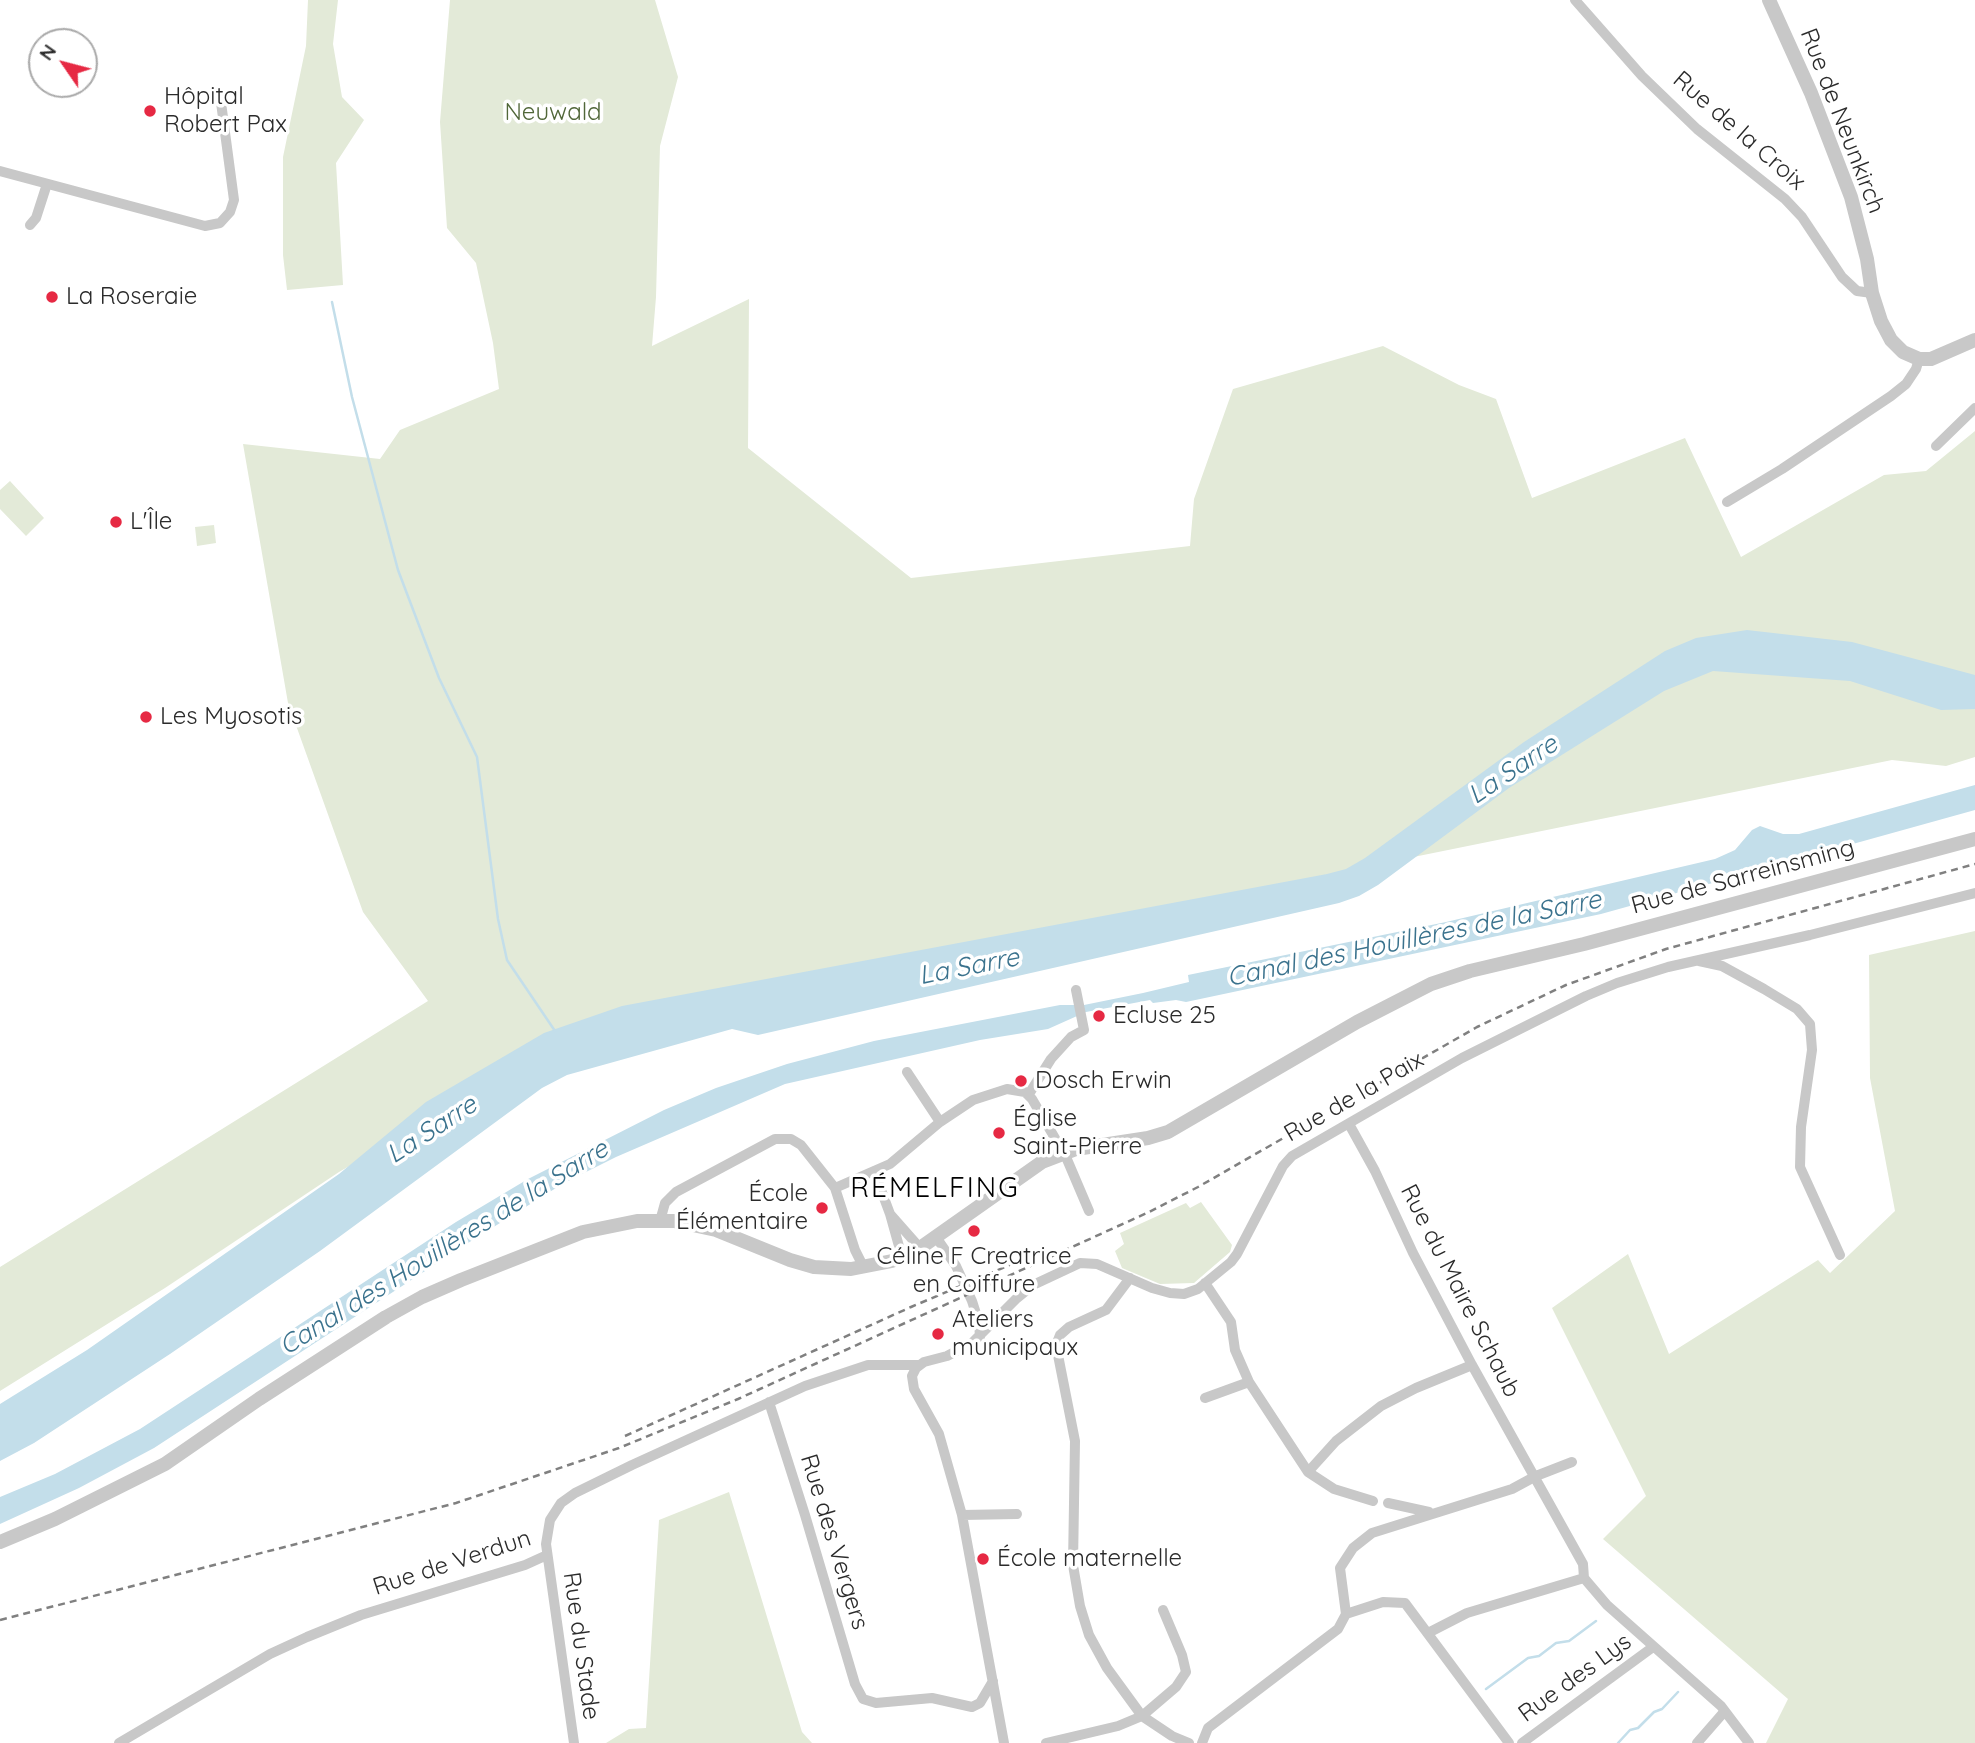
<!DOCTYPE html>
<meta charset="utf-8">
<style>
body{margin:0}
#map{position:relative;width:1975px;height:1743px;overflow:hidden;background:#fff;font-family:Quicksand,sans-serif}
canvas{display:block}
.north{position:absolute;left:28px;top:28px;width:70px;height:70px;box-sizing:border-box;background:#fff;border:2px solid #aaa;border-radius:50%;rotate:305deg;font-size:19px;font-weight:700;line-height:28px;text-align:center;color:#2b2b2b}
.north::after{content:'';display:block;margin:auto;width:24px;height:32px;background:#e62943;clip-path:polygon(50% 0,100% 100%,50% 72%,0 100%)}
</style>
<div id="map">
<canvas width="1975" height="1743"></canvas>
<div class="north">N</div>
</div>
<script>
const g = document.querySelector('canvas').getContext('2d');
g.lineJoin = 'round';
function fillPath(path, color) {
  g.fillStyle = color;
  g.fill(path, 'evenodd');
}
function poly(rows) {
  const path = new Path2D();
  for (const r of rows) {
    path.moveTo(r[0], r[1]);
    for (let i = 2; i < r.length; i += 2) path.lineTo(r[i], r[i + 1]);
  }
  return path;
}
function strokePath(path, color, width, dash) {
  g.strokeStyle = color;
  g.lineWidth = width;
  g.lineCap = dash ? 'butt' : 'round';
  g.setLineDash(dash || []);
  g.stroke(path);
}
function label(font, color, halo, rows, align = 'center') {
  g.font = font + ' Quicksand,sans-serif';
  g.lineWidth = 7;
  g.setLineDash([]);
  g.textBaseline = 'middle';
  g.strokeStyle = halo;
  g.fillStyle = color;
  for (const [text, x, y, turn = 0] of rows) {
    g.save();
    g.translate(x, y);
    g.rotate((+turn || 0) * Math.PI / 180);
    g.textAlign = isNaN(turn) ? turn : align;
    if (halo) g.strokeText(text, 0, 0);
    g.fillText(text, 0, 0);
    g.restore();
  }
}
const green = poly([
 [308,0,338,0,333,44,342,97,364,120,336,163,343,285,287,290,283,255,283,157,306,46],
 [450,0,655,0,678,77,660,146,656,297,652,346,749,299,748,448,911,578,1190,546,1194,499,1233,389,1383,346,1459,385,1496,399,1532,498,1685,438,1741,557,1884,475,1926,471,1975,431,1975,757,1946,766,1892,760,1231,894,616,1012,339,1172,165,1288,0,1391,0,1267,428,1001,363,912,288,703,243,444,380,459,400,430,499,389,493,343,476,263,447,228,440,122],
 [10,481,44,518,26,536,0,509,0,490],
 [214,525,216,543,197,546,195,527],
 [1975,931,1975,1743,1766,1743,1788,1699,1603,1539,1646,1496,1552,1308,1628,1254,1669,1354,1818,1260,1830,1273,1895,1211,1870,1078,1869,955],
 [1201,1202,1232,1245,1230,1252,1194,1283,1160,1284,1122,1268,1115,1251,1124,1244,1120,1233,1186,1203,1190,1208],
 [729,1492,802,1732,812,1743,606,1743,629,1729,646,1728,659,1520]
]);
const water = poly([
 [1747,630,1852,642,1975,675,1975,709,1941,710,1850,681,1713,671,1664,691,1509,788,1378,885,1359,896,1339,903,758,1035,732,1029,567,1075,542,1088,320,1251,170,1354,34,1443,0,1461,0,1404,87,1350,339,1174,426,1102,544,1033,622,1006,1327,874,1346,869,1365,858,1524,742,1665,651,1696,638],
 [1975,785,1975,810,1601,914,1186,1002,1176,1000,1153,1003,1150,1000,1086,1012,1048,1029,980,1040,785,1084,616,1157,564,1183,468,1243,154,1448,79,1488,0,1524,0,1497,55,1474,140,1429,456,1222,528,1179,664,1110,716,1088,787,1064,874,1041,1060,1005,1084,1005,1143,993,1189,982,1188,975,1446,922,1715,859,1735,850,1752,830,1760,826,1783,834,1799,834]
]);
const stream = poly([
 [332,302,352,397,398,570,439,678,477,757,498,919,507,960,555,1031],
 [1486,1689,1528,1658,1539,1656,1556,1643,1569,1641,1596,1621],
 [1618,1743,1630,1730,1638,1728,1654,1712,1662,1709,1678,1692]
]);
const minor = poly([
 [1575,0,1642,76,1697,129,1785,199,1802,217,1842,277,1857,291,1872,293],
 [0,171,205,226,220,223,230,212,234,200,220,95],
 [30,225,36,218,47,184],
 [1936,446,1975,408],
 [1727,502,1782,469,1891,396,1906,384,1916,369,1919,359],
 [1699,961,1722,966,1764,989,1797,1009,1810,1024,1812,1050,1801,1127,1800,1167,1840,1255],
 [907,1072,940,1122],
 [1029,1094,1051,1059,1071,1037,1084,1030,1076,990],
 [1349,1124,1375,1171,1413,1253,1472,1365,1583,1564,1584,1578,1607,1605,1721,1706,1749,1743],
 [874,1171,890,1214],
 [835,1188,890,1164,940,1122,973,1100,1007,1089,1025,1092,1032,1099,1066,1157,1089,1211],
 [660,1221,665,1203,676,1192,775,1139,791,1139,801,1145,835,1188,855,1250,864,1268],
 [936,1237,956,1266,972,1301,979,1323,980,1337],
 [902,1257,890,1214,920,1248],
 [1130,1278,1106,1310,1069,1327,1060,1335,1056,1345,1075,1441,1073,1565,1080,1606,1089,1635,1107,1668,1142,1716,1172,1736,1189,1743],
 [1205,1283,1231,1322,1235,1350,1249,1382,1308,1472,1334,1489,1373,1501],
 [912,1376,916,1368,924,1362,947,1356,972,1343,1017,1298,1033,1285,1080,1263,1097,1264,1152,1288,1170,1293,1184,1294,1198,1289,1231,1262,1237,1254,1283,1166,1292,1156,1462,1058,1586,996,1617,983,1668,967,1810,935,1975,893],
 [912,1376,914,1389,939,1434,962,1515,1004,1743],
 [1205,1398,1249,1382],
 [769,1402,805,1515,855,1684,863,1699,876,1703,932,1698,972,1707,980,1703,993,1681],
 [1308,1472,1336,1441,1381,1406,1416,1388,1472,1365],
 [1388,1503,1429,1512],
 [962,1515,1017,1514],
 [1346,1614,1340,1568,1353,1548,1372,1533,1512,1489,1536,1476,1572,1462],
 [1346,1614,1383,1602,1405,1603,1509,1743],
 [1428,1633,1467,1613,1584,1578],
 [119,1743,270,1654,307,1637,361,1615,525,1565,547,1555],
 [574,1743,546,1544,550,1520,561,1503,575,1493,632,1465,805,1386,868,1365,919,1365],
 [1046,1743,1118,1726,1142,1716,1176,1687,1186,1672,1182,1655,1163,1610],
 [1202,1743,1208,1728,1338,1629,1346,1614],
 [1522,1743,1653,1647],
 [1697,1743,1724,1712]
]);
const tertiary = poly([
 [1769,0,1811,93,1851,197,1867,259,1872,293,1881,321,1891,340,1903,352,1919,359,1931,359,1975,340],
 [0,1542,55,1519,165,1464,259,1399,386,1317,422,1297,461,1280,583,1232,637,1221,674,1221,716,1230,790,1260,814,1267,851,1269,892,1261,920,1248,1042,1162,1076,1149,1148,1138,1168,1132,1357,1022,1431,984,1470,971,1584,944,1975,839]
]);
const rail = poly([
 [625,1436,911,1307,1019,1261],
 [0,1620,456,1503,619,1448,738,1399,1149,1212,1198,1187,1477,1027,1566,985,1666,949,1975,864]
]);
const markers = [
 [150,111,7,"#e62943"],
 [52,297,7,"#e62943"],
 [116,522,7,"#e62943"],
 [146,717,7,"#e62943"],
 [1099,1016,7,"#e62943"],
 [1021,1081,7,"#e62943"],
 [999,1133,7,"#e62943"],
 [822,1208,7,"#e62943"],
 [974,1231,7,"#e62943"],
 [938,1334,7,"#e62943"],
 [983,1559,7,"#e62943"]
];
const poiNames = [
 ["Hôpital",164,97],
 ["Robert Pax",164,125],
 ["La Roseraie",66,297],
 ["L'Île",130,522],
 ["Les Myosotis",160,717],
 ["Ecluse 25",1113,1016],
 ["Dosch Erwin",1035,1081],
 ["Église",1013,1119],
 ["Saint-Pierre",1013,1147],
 ["École",808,1194,"right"],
 ["Élémentaire",808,1222,"right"],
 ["Céline F Creatrice",974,1257,"center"],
 ["en Coiffure",974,1285,"center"],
 ["Ateliers",952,1320],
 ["municipaux",952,1348],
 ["École maternelle",997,1559]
];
const parkNames = [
 ["Neuwald",553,113]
];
const streetNames = [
 ["Rue de Neunkirch",1842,121,69],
 ["Rue de la Croix",1739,131,41],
 ["Rue de Sarreinsming",1743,877,-15],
 ["Rue de la Paix",1354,1097,-30],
 ["Rue du Maire Schaub",1460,1291,63],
 ["Rue des Vergers",834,1542,73],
 ["Rue de Verdun",452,1563,-18],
 ["Rue du Stade",581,1646,82],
 ["Rue des Lys",1575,1678,-36]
];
const waterNames = [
 ["La Sarre",1513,770,-34],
 ["Canal des Houillères de la Sarre",1414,939,-12],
 ["La Sarre",969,967,-11],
 ["La Sarre",432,1130,-33],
 ["Canal des Houillères de la Sarre",444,1248,-32]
];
const quarterNames = [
 ["RÉMELFING",935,1189]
];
fillPath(green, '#e3ead8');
fillPath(water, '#c3deea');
strokePath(stream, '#c3deea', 2.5);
strokePath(minor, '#c8c8c8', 10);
strokePath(tertiary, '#c8c8c8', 14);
strokePath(rail, '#808080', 2.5, [7, 5]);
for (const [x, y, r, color] of markers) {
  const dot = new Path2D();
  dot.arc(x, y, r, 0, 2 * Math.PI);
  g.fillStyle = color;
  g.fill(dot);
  strokePath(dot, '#fff', 2.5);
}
label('24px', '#2b2b2b', '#fff', poiNames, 'left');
label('24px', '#516739', '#fff', parkNames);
label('24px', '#2b2b2b', '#fff', streetNames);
label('italic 26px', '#3a728d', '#fff', waterNames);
g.letterSpacing = '2px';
label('28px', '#000', '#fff', quarterNames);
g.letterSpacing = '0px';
</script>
